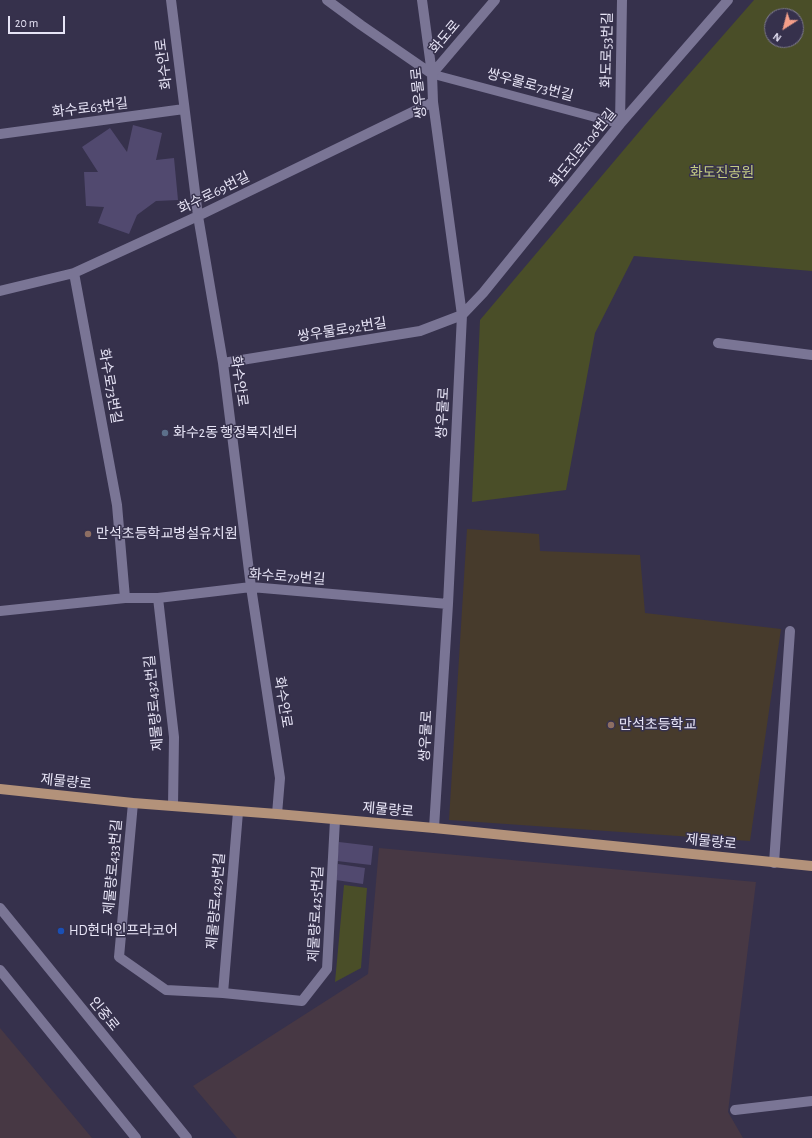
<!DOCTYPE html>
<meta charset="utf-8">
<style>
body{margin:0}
#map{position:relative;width:812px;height:1138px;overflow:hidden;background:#36314c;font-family:"Alegreya Sans",sans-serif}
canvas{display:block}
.north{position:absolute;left:764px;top:8px;width:40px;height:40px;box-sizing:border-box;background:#36314c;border:1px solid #7d7990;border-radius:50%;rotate:216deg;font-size:11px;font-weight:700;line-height:16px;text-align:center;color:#e7e4f6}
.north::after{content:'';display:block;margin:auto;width:14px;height:18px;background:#f49e89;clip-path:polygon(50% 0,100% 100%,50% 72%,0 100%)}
.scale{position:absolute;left:8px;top:16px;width:57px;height:18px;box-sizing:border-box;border:2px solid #e7e4f6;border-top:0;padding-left:5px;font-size:12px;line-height:14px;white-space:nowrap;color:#e7e4f6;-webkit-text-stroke:3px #36314c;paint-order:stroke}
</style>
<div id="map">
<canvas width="812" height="1138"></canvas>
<div class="north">N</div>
<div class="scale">20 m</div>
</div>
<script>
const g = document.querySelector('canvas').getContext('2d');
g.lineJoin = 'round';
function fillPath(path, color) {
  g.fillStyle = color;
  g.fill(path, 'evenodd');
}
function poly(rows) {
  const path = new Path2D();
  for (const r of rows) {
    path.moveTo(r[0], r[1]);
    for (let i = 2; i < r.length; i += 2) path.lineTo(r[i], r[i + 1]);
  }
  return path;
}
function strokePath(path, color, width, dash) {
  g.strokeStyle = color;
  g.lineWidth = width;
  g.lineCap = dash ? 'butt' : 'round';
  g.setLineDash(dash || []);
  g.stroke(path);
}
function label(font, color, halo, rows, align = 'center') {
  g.font = font + ' "Alegreya Sans","Noto Sans KR",sans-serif';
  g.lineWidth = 3;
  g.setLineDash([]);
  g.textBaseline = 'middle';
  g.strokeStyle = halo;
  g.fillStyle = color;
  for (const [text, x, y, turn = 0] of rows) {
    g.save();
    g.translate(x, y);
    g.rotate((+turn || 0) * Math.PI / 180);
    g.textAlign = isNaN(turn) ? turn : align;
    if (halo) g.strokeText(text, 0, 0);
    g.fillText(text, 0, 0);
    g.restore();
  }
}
const industrial = poly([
 [379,848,756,882,728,1112,743,1138,237,1138,193,1086,368,974],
 [0,1028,92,1138,0,1138]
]);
const education = poly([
 [467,529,539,534,540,551,640,555,645,613,781,629,750,841,449,820]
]);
const green = poly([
 [754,0,812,0,812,271,634,256,595,333,566,490,472,502,480,320,649,120],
 [772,16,796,16,796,40,772,40],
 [344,885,367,888,361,968,335,982]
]);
const building = poly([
 [133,125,162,133,156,160,174,158,178,200,156,201,137,215,129,234,98,223,104,207,86,206,84,172,98,172,82,147,110,128,127,152],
 [339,842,373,846,371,865,337,861],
 [338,864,365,868,363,884,336,880]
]);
const service = poly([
 [432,74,620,124]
]);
const minor = poly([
 [171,0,198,216,223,363,251,587,280,778,277,814],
 [327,0,361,25,432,74,495,0],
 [422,0,432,74,433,102,462,315,448,604,434,828],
 [620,124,622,0],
 [0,134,184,109],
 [74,273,117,505,125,598],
 [0,291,74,273,198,216,433,102],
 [718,343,812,355],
 [223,363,420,331,462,315,483,293,620,124,728,0],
 [158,598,174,737,173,806],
 [0,611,125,598,158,598,251,587,448,604],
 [133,803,119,957,166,990,223,993,302,1001,327,969,335,820],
 [774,863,790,631],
 [223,993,238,812],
 [735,1110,812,1101]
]);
const secondary = poly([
 [0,908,187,1138],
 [0,970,136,1138]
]);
const primary = poly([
 [0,789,133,803,277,814,434,828,812,866]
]);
const markers = [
 [165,433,4,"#5c6f8a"],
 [88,534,4,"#8d6e63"],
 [611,725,4,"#8d6e63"],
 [61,931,4,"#1a4fb4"]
];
const streetNames = [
 ["화도로",445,37,-50],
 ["화도로53번길",607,50,-89],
 ["화수안로",164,64,-97],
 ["쌍우물로73번길",530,85,15],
 ["쌍우물로",419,93,-96],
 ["화수로63번길",90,108,-7],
 ["화도진로106번길",583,148,-51],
 ["화수로69번길",214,193,-26],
 ["쌍우물로92번길",342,330,-9],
 ["화수안로",239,381,82],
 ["화수로73번길",110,386,80],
 ["쌍우물로",443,413,-87],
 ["화수로79번길",287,577,4],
 ["화수안로",283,702,81],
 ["제물량로432번길",154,703,-95],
 ["쌍우물로",426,736,-87],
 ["제물량로",66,782,6],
 ["제물량로",388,810,5],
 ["제물량로",711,842,6],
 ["제물량로433번길",113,867,-85],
 ["제물량로429번길",216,901,-85],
 ["제물량로425번길",316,914,-87],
 ["인중로",104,1014,51]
];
const parkNames = [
 ["화도진공원",722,173]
];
const poiNames = [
 ["화수2동 행정복지센터",173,433],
 ["만석초등학교병설유치원",96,534],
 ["만석초등학교",619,725],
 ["HD현대인프라코어",69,931]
];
fillPath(industrial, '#473844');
fillPath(education, '#473b2c');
fillPath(green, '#4a4e28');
fillPath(building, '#51496f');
strokePath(service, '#7a7595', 9);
strokePath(minor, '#7a7595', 10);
strokePath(secondary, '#7a7595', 10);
strokePath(primary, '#b3927a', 10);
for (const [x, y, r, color] of markers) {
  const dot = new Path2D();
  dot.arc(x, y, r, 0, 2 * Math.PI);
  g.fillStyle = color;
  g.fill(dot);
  strokePath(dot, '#36314c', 1.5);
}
label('14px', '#e7e4f6', '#36314c', streetNames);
label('14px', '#c4cb83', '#36314c', parkNames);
label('14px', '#e7e4f6', '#36314c', poiNames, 'left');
</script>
